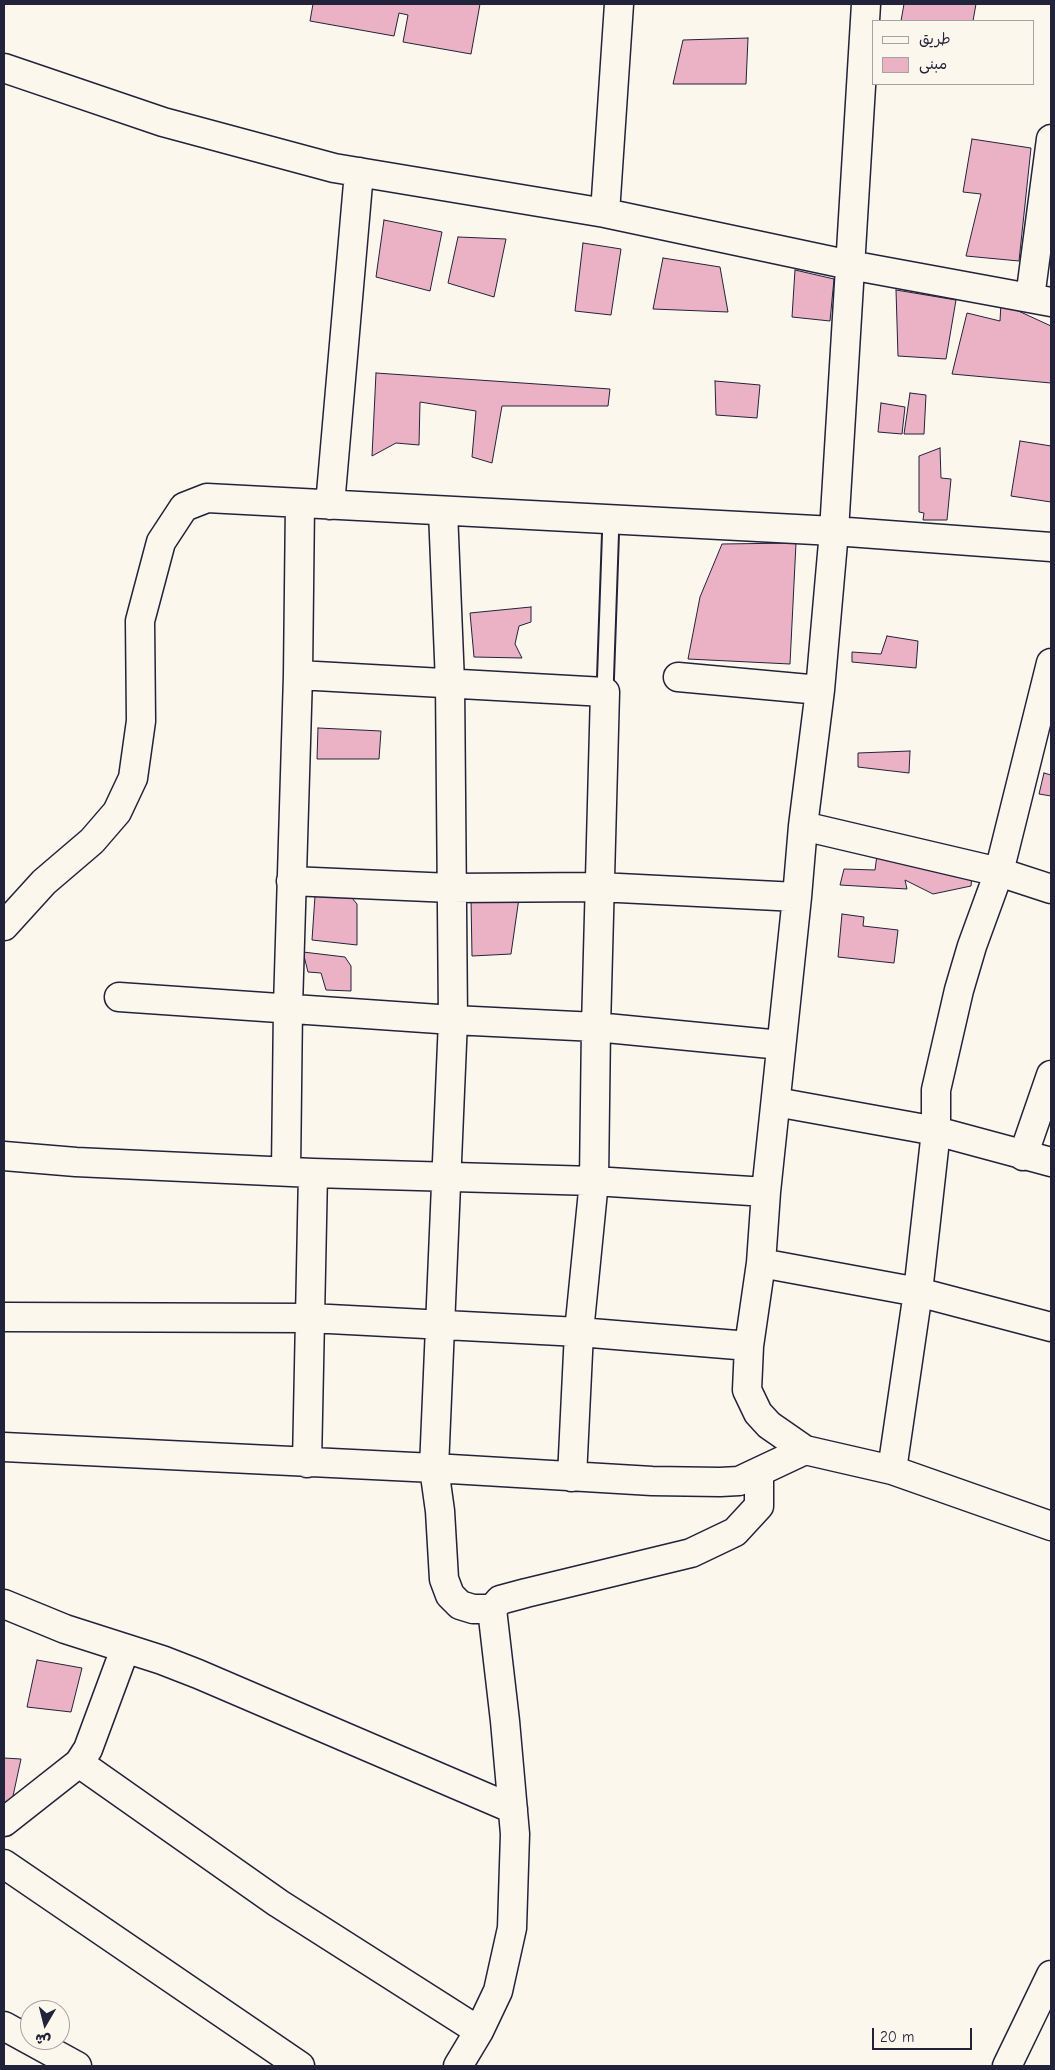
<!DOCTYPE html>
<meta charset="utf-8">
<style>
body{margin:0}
#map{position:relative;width:1055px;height:2070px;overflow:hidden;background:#fbf7ec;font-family:"Comic Neue","Playpen Sans Arabic",sans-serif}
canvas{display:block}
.frame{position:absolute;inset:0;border:5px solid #22223b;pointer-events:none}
.legend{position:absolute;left:872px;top:20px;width:162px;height:65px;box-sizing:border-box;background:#fbf7ec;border:1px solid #a4a2a5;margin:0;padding:6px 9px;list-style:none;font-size:15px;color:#22223b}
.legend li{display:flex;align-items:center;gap:10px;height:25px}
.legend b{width:25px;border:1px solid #a4a2a5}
.north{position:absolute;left:20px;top:2000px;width:50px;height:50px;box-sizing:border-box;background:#fbf7ec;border:1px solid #a4a2a5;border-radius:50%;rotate:188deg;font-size:14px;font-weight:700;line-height:20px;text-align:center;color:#22223b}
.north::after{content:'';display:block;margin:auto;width:18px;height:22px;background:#22223b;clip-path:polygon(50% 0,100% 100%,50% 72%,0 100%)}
.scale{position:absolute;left:872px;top:2028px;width:100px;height:22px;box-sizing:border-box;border:2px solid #22223b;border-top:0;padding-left:6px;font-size:15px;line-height:18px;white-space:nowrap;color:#22223b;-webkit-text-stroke:4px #fbf7ec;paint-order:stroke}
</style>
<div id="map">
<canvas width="1055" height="2070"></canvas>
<div class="frame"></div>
<ul class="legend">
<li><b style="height:6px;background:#fbf7ec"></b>طريق</li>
<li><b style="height:14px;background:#ebb2c5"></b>مبنى</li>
</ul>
<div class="north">ش</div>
<div class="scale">20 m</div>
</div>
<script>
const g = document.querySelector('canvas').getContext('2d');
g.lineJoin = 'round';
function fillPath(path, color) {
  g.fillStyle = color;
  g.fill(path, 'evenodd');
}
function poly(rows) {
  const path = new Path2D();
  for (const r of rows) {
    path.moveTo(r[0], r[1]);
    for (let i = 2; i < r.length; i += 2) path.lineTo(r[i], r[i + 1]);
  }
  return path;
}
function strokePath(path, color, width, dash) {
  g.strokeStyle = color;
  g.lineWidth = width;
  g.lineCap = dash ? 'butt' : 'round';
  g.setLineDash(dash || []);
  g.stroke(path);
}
const building = poly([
 [313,4,480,4,471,54,403,42,408,15,399,13,394,36,310,21,313,4],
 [904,4,976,4,973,21,901,21,904,4],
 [748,38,746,84,673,84,683,40,748,38],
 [972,139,1031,148,1019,261,966,256,981,194,963,192,972,139],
 [384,220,442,232,430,291,376,277,384,220],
 [458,237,506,239,494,297,448,283,458,237],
 [583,243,621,249,611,315,575,311,583,243],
 [663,258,720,267,728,312,653,309,663,258],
 [795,270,834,279,830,321,792,317,795,270],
 [896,290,956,300,946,359,898,356,896,290],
 [1001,303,1051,326,1051,383,952,374,967,313,1000,321,1001,303],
 [376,373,610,389,608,406,502,406,492,463,472,457,476,411,420,402,419,445,396,443,372,456,376,373],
 [715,381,760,385,757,418,716,415,715,381],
 [910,393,926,395,924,434,904,434,910,393],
 [881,403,905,407,902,434,878,432,881,403],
 [1020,441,1051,446,1051,502,1011,496,1020,441],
 [940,448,941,478,951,479,947,520,923,520,924,513,919,512,919,456,940,448],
 [796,543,790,664,688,659,700,597,722,544,796,543],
 [531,607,531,622,519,626,515,644,522,658,474,657,470,613,531,607],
 [887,636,918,641,916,668,852,662,852,652,881,654,887,636],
 [318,728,381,731,379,759,317,759,318,728],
 [910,751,909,773,858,767,858,753,910,751],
 [1044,773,1051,775,1051,796,1039,794,1044,773],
 [877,855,972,875,971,886,933,894,905,880,907,889,840,885,844,869,875,870,877,855],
 [315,896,352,898,357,904,357,945,312,940,315,896],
 [471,898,519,898,511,954,472,956,471,898],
 [842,914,864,917,863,926,898,930,894,963,838,957,842,914],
 [303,952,345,957,351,966,351,991,326,990,321,973,308,972,303,952],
 [37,1660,82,1668,71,1712,27,1707,37,1660],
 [4,1758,21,1759,13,1796,4,1808,4,1758]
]);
const lane = poly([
 [605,692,611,519]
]);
const street = poly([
 [866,4,834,531,820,690,803,826,797,897,766,1192,761,1263,749,1346,747,1390,758,1413,769,1425,805,1450,892,1470,1051,1526],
 [4,68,163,122,334,168,605,213,850,265,1051,302],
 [605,213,619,4],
 [1030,298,1051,139],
 [330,505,359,172],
 [443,511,450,683,453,1020,434,1468,440,1511,444,1579,450,1595,460,1605,473,1609,492,1609],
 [298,675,605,692,596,1027,594,1181,579,1332,572,1477],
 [678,677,820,690],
 [803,826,999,872,1051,889],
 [291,881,451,888,599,887,797,897],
 [4,926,44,882,92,841,117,812,133,778,141,721,140,621,161,542,184,507,207,498,834,531,1051,547],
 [119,997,453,1020,596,1027,781,1045],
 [776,1102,936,1131,1051,1162],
 [4,1156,76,1162,313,1173,594,1181,766,1192],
 [1023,1156,1051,1075],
 [286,1171,288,1007,298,675,300,503],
 [761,1263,918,1292,1051,1327],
 [4,1317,310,1318,579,1332,749,1346],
 [4,1447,434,1468,652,1481,720,1482,739,1481,805,1450],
 [307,1463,313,1173],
 [892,1470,918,1292,936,1131,936,1090,959,990,972,946,999,872,1051,663],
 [4,1604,65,1629,162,1660,198,1674,513,1809],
 [125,1649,88,1749,79,1763,278,1903,479,2031],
 [4,1822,79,1763],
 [4,1864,300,2066],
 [4,2026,77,2066],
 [458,2066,479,2031,498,1991,512,1928,515,1834,505,1721,492,1609,500,1600,526,1593,691,1553,735,1532,759,1506,759,1472],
 [1007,2066,1051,1975]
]);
fillPath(building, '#ebb2c5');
strokePath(building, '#22223b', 1);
strokePath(lane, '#22223b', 19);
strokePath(street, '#22223b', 31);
strokePath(lane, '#fbf7ec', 15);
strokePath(street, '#fbf7ec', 28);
</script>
